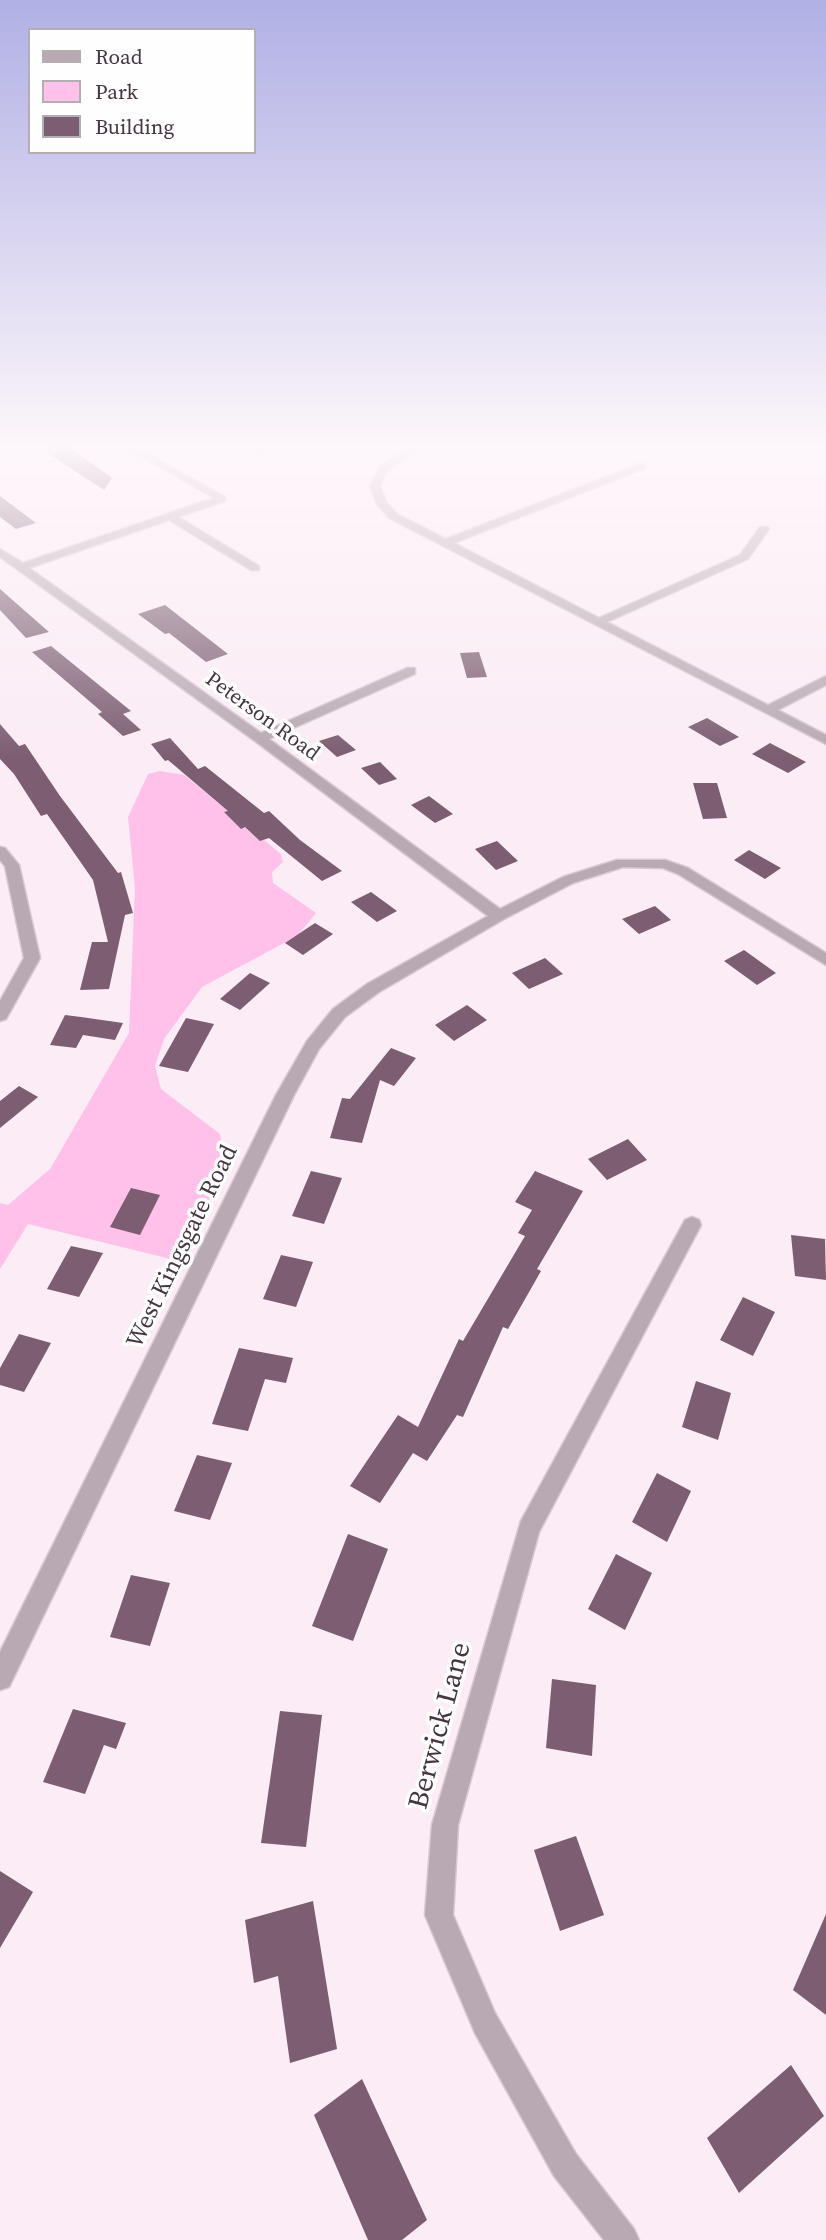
<!DOCTYPE html>
<style>
body{margin:0}
#map{position:relative;width:826px;height:2240px;overflow:hidden;background:#fbecf5;font-family:"Source Serif 4",serif}
canvas{display:block}
.legend{position:absolute;left:28px;top:28px;width:228px;height:126px;box-sizing:border-box;background:#fefefe;border:2px solid #b4aeb2;margin:0;padding:9px 12px;list-style:none;font-size:21px;color:#453640}
.legend li{display:flex;align-items:center;gap:14px;height:35px}
.legend b{width:35px;border:2px solid #b4aeb2}
</style>
<div id="map">
<canvas width="826" height="2240"></canvas>
<ul class="legend">
<li><b style="height:9px;background:#b8a9b2"></b>Road</li>
<li><b style="height:19px;background:#ffc1e9"></b>Park</li>
<li><b style="height:19px;background:#7c5d71"></b>Building</li>
</ul>
</div>
<script>
const g = document.querySelector('canvas').getContext('2d');
g.lineJoin = 'round';
function fillPath(path, color) {
  g.fillStyle = color;
  g.fill(path, 'evenodd');
}
function poly(rows) {
  const path = new Path2D();
  for (const r of rows) {
    path.moveTo(r[0], r[1]);
    for (let i = 2; i < r.length; i += 2) path.lineTo(r[i], r[i + 1]);
  }
  return path;
}
function strokePath(path, color, width, dash) {
  g.strokeStyle = color;
  g.lineWidth = width;
  g.lineCap = dash ? 'butt' : 'round';
  g.setLineDash(dash || []);
  g.stroke(path);
}
function label(font, color, halo, rows, align = 'center') {
  g.font = font + ' "Source Serif 4",serif';
  g.lineWidth = 7;
  g.setLineDash([]);
  g.textBaseline = 'middle';
  g.strokeStyle = halo;
  g.fillStyle = color;
  for (const [text, x, y, turn = 0] of rows) {
    g.save();
    g.translate(x, y);
    g.rotate((+turn || 0) * Math.PI / 180);
    g.textAlign = isNaN(turn) ? turn : align;
    if (halo) g.strokeText(text, 0, 0);
    g.fillText(text, 0, 0);
    g.restore();
  }
}
const green = poly([
 [160,771,184,775,281,854,283,862,272,872,273,883,316,913,297,936,202,987,164,1039,155,1066,161,1089,220,1134,225,1163,200,1223,171,1259,28,1224,0,1269,0,1203,8,1205,50,1169,129,1033,135,888,128,817,148,774]
]);
const building = poly([
 [65,444,112,478,104,490,43,450],
 [0,496,36,523,16,529,0,517],
 [0,589,49,632,26,638,0,610],
 [165,605,228,654,206,662,169,633,165,634,138,614],
 [51,646,131,711,123,714,141,730,123,736,98,714,102,712,32,652],
 [479,652,487,677,467,678,460,653],
 [707,718,739,737,720,746,688,727],
 [0,724,19,746,25,744,60,796,118,873,121,872,133,913,125,915,109,989,80,990,92,942,108,942,93,880,47,814,41,816,14,774,0,759],
 [338,735,356,750,337,757,319,741],
 [170,738,198,769,205,766,264,813,269,811,300,840,342,871,322,881,269,838,260,841,245,827,241,829,224,812,228,811,168,760,165,761,151,744],
 [770,743,806,762,788,773,752,754],
 [380,762,397,779,379,785,361,768],
 [693,783,717,783,727,818,703,819],
 [429,796,453,814,435,823,411,805],
 [497,841,518,861,496,870,475,849],
 [749,850,781,868,765,879,734,860],
 [371,892,397,911,377,922,351,902],
 [655,906,671,920,639,934,622,919],
 [315,923,333,934,303,955,285,943],
 [744,950,776,973,757,985,724,961],
 [545,958,563,974,529,989,512,973],
 [250,973,270,983,240,1010,220,999],
 [467,1005,487,1020,454,1041,435,1025],
 [65,1015,81,1017,123,1023,115,1040,83,1035,76,1048,50,1045],
 [186,1018,214,1024,188,1072,159,1066],
 [391,1048,416,1058,394,1086,380,1080,362,1143,330,1138,342,1098,350,1099],
 [19,1086,38,1097,0,1128,0,1101],
 [628,1139,647,1160,607,1180,588,1159],
 [311,1171,342,1178,324,1224,292,1216],
 [535,1171,583,1191,537,1269,541,1271,508,1329,503,1327,463,1417,457,1415,427,1461,413,1453,380,1503,350,1486,398,1415,418,1427,459,1339,463,1341,525,1236,518,1233,532,1210,515,1202],
 [131,1188,160,1195,140,1235,110,1227],
 [791,1235,825,1239,826,1280,795,1276],
 [71,1246,103,1253,79,1297,47,1289],
 [281,1255,313,1262,296,1307,263,1299],
 [743,1297,775,1312,753,1356,720,1340],
 [19,1334,51,1343,24,1392,0,1385,0,1368],
 [239,1348,293,1358,286,1383,265,1379,248,1431,212,1424],
 [696,1381,731,1393,718,1440,682,1427],
 [197,1455,232,1463,210,1520,174,1511],
 [657,1473,691,1491,667,1542,632,1522],
 [348,1534,388,1549,353,1641,312,1626],
 [616,1554,652,1573,625,1630,588,1609],
 [131,1575,170,1583,150,1646,110,1637],
 [552,1679,596,1685,592,1756,546,1748],
 [73,1709,126,1723,116,1749,104,1745,85,1794,43,1782],
 [280,1711,322,1715,306,1847,261,1843],
 [576,1836,604,1915,560,1931,534,1850],
 [0,1871,33,1892,0,1948],
 [313,1901,337,2049,290,2063,278,1976,254,1983,245,1920],
 [826,1914,826,2015,793,1990],
 [791,2065,824,2116,739,2193,707,2138],
 [362,2079,427,2220,402,2240,368,2240,314,2115]
]);
const minor = poly([
 [119,444,130,444,225,497,225,501,178,517,259,566,259,570,251,570,169,520,29,568,261,733,407,668,415,668,415,674,269,739,500,909,563,877,617,860,665,860,688,868,826,953,826,965,678,874,663,868,623,867,573,883,504,919,379,992,345,1017,319,1049,294,1095,9,1687,0,1690,0,1652,276,1095,307,1041,333,1009,367,984,488,916,255,741,0,557,0,549,23,563,214,498,119,444],
 [243,444,254,444,268,451,260,453,243,444],
 [422,444,435,444,412,453,387,471,380,486,387,503,397,514,446,539,639,464,645,464,645,468,454,543,599,618,740,555,760,527,768,527,769,529,748,559,607,622,768,705,826,676,826,685,778,710,826,735,826,744,389,518,377,504,370,486,380,467,406,449,422,444],
 [819,444,826,444,826,447,821,446,819,444],
 [0,847,5,848,19,865,40,958,6,1019,0,1021,0,1001,24,958,5,866,0,860,0,847],
 [692,1217,699,1220,701,1225,539,1532,458,1825,453,1915,495,2013,576,2154,634,2229,639,2240,604,2240,554,2176,475,2033,425,1915,432,1825,521,1521,685,1220,692,1217]
]);
const farStreetnames = [
 ["Peterson Road",262,717,36]
];
const streetNames = [
 ["West Kingsgate Road",183,1247,-64]
];
const nearStreetnames = [
 ["Berwick Lane",441,1726,-75]
];
fillPath(green, '#ffc1e9');
fillPath(building, '#7c5d71');
strokePath(minor, '#d7c8d1', 3);
fillPath(minor, '#b8a9b2');
const sky = g.createLinearGradient(0, 0, 0, 757);
sky.addColorStop(0, '#b0b0e5');
sky.addColorStop(0.59, '#fdf6fa');
sky.addColorStop(1, '#fdf6fa00');
g.fillStyle = sky;
g.fillRect(0, 0, 826, 757);
label('21px', '#453640', '#fefefe', farStreetnames);
label('24px', '#453640', '#fefefe', streetNames);
label('28px', '#453640', '#fefefe', nearStreetnames);
</script>
